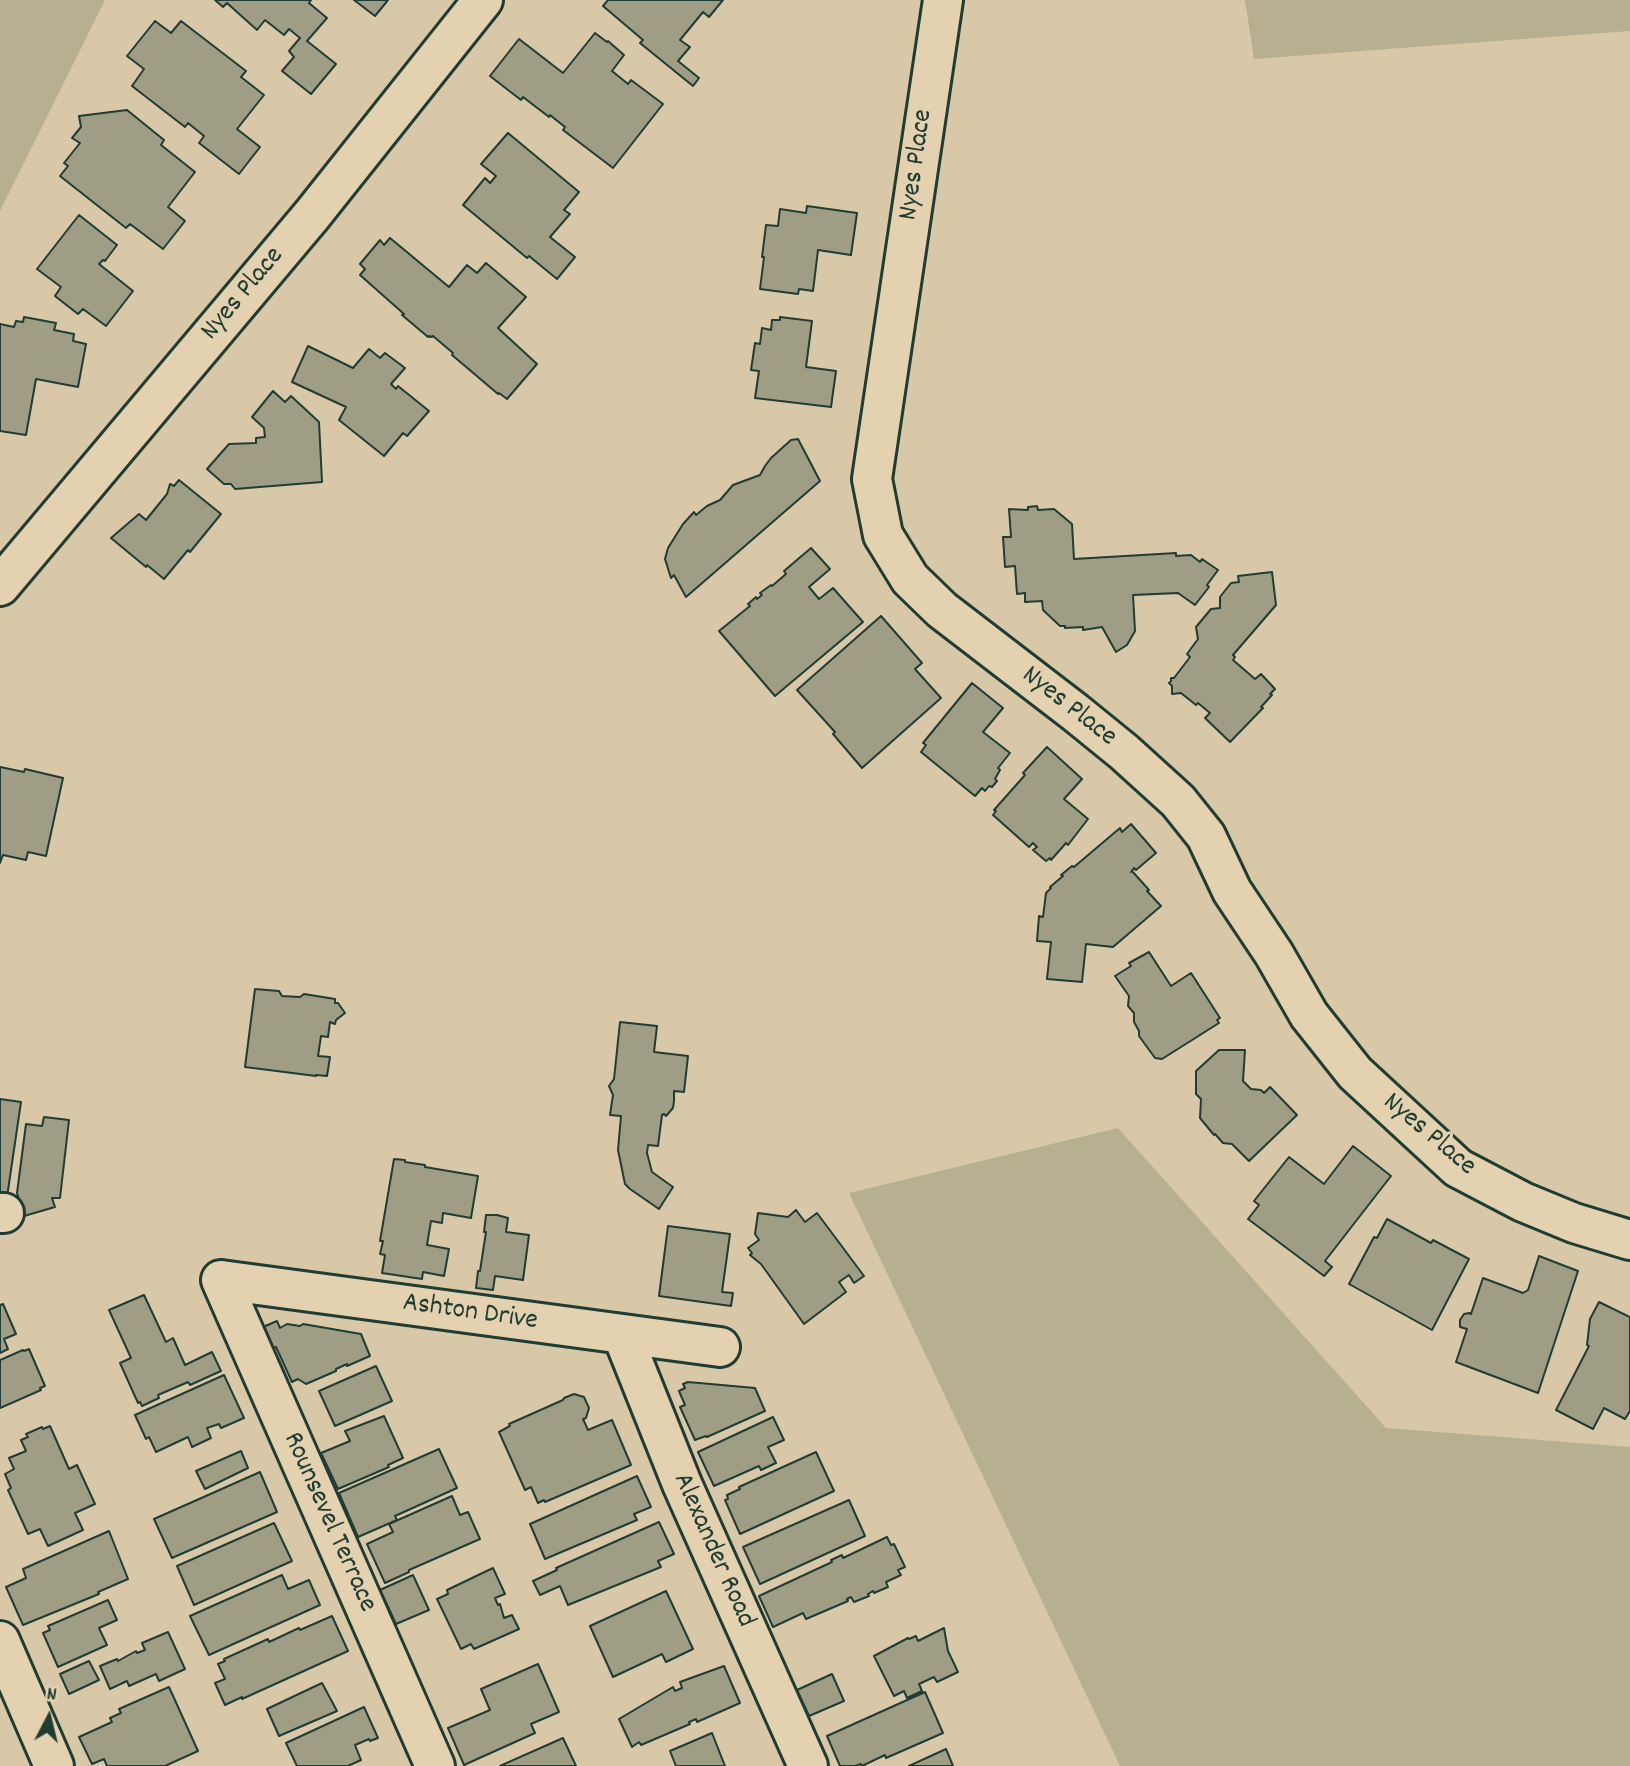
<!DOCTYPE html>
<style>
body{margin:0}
#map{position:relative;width:1630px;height:1766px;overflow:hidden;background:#d8c8a8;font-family:Dekko,sans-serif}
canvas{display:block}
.north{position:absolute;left:14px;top:1682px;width:70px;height:70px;-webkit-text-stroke:5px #e4d1af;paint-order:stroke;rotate:7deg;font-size:19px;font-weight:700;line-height:28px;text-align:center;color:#1f3d34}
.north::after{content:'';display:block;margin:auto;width:24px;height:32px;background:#1f3d34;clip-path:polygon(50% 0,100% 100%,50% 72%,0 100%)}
</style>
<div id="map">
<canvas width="1630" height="1766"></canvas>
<div class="north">N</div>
</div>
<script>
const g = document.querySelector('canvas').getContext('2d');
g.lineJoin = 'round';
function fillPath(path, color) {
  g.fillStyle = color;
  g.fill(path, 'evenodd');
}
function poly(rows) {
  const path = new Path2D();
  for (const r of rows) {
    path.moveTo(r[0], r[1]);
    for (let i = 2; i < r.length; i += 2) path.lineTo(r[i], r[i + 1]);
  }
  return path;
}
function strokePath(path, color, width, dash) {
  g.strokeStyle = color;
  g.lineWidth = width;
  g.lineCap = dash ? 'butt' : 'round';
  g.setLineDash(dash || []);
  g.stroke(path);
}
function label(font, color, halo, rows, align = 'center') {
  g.font = font + ' Dekko,sans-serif';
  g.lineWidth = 6;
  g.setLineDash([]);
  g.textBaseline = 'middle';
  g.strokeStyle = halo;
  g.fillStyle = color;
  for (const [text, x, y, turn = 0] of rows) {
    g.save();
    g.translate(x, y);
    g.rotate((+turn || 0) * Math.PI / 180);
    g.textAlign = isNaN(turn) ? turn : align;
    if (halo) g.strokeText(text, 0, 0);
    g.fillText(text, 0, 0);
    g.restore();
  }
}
const green = poly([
 [0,0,105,0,0,211],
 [1245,0,1630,0,1630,31,1254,59],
 [1118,1128,1386,1428,1630,1447,1630,1766,1120,1766,849,1193]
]);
const building = poly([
 [215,0,311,0,309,3,327,18,307,41,336,64,311,94,282,71,294,57,289,51,300,38,289,29,284,35,265,20,257,30,227,3,223,7,215,0],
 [354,0,388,0,375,16,354,0],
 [608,0,723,0,709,17,703,12,680,40,690,47,678,61,699,78,693,86,640,43,643,40,603,6,608,0],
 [155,21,171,33,181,21,246,71,241,77,264,95,237,129,260,147,239,174,199,143,204,136,188,123,185,127,132,86,144,69,127,56,155,21],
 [595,33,607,42,608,41,624,55,612,71,628,84,631,80,663,104,613,168,563,130,565,127,550,115,549,117,523,97,521,100,490,76,519,39,563,73,595,33],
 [127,110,164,140,161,145,195,172,168,207,185,221,163,249,130,224,126,228,60,176,68,166,64,163,80,143,72,138,81,127,79,116,127,110],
 [508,133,579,192,564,210,570,214,550,237,575,257,557,279,529,256,527,258,463,205,485,178,490,183,496,176,481,164,508,133],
 [807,206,857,213,851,255,818,250,813,291,799,289,798,294,760,289,764,257,762,257,766,225,778,226,780,209,806,213,807,206],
 [79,215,117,245,105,261,103,260,99,264,133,291,106,326,83,309,78,314,55,296,61,287,37,269,79,215],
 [390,238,449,287,467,265,477,273,486,263,526,297,498,328,537,364,507,399,499,393,498,394,452,355,453,353,433,336,431,337,429,336,428,337,402,315,404,314,360,275,365,269,360,264,380,240,384,245,390,238],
 [24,317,56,323,54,330,74,334,73,341,86,344,78,387,36,379,26,435,0,431,0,324,14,327,16,321,23,322,24,317],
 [780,317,812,321,806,367,836,371,831,407,755,398,759,371,751,370,755,343,760,344,762,328,771,330,772,320,780,320,780,317],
 [308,346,353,368,369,349,380,358,385,353,405,368,391,384,396,389,398,386,429,411,407,436,403,433,384,456,339,420,346,407,292,382,308,346],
 [273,391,285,402,291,396,319,422,322,482,235,489,231,484,224,484,207,469,229,444,256,443,256,438,265,437,264,428,252,417,273,391],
 [798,439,820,481,686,597,674,575,671,578,665,559,668,548,683,524,694,512,696,515,707,506,720,500,733,485,760,475,765,466,771,458,791,440,798,439],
 [179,480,221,514,190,552,188,550,164,579,147,565,146,567,111,538,139,514,146,520,167,494,170,484,174,486,179,480],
 [1037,506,1038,510,1054,509,1072,524,1074,559,1176,553,1176,556,1191,555,1200,562,1202,559,1218,570,1207,585,1209,587,1195,605,1178,593,1133,595,1135,631,1127,645,1116,652,1102,627,1083,630,1083,627,1065,628,1065,626,1060,626,1043,610,1042,601,1025,602,1025,593,1017,594,1015,566,1005,567,1003,537,1011,537,1009,509,1028,510,1028,507,1037,506],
 [811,548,830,569,809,587,819,599,833,588,863,622,775,696,719,631,750,606,748,604,756,597,757,599,762,595,760,593,771,585,772,586,786,574,784,571,811,548],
 [1272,572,1276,605,1233,655,1235,657,1233,660,1255,679,1261,674,1275,689,1270,694,1272,695,1261,707,1263,708,1230,742,1205,718,1210,713,1198,703,1196,705,1181,693,1172,694,1172,686,1169,683,1171,681,1171,678,1174,678,1190,657,1187,654,1198,639,1196,627,1211,609,1220,608,1220,597,1231,583,1239,582,1238,576,1272,572],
 [881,616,922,663,915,669,941,698,862,768,833,734,835,732,797,690,881,616],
 [972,683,1003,708,983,732,1010,753,998,768,1000,770,995,779,997,781,992,787,989,786,985,791,982,788,975,796,921,752,926,745,923,743,972,683],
 [1047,747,1082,779,1064,799,1088,819,1068,845,1066,843,1051,860,1050,858,1046,861,1033,850,1037,847,1033,843,1029,847,993,815,996,811,994,810,1025,775,1023,773,1047,747],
 [0,767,24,772,25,769,63,778,46,856,28,852,26,860,3,855,0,863,0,767],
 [1131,824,1156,853,1136,870,1134,868,1131,872,1132,871,1149,890,1147,891,1161,906,1113,947,1086,944,1082,982,1047,979,1051,942,1037,941,1039,916,1043,917,1046,893,1051,888,1050,887,1063,876,1061,875,1072,866,1074,867,1120,828,1122,832,1131,824],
 [1149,952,1171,986,1191,973,1220,1018,1217,1020,1219,1023,1162,1059,1155,1058,1139,1036,1139,1031,1134,1022,1134,1013,1128,1006,1129,996,1115,976,1131,966,1129,963,1149,952],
 [255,989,279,991,282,996,300,997,304,994,335,999,335,1003,338,1003,345,1013,336,1020,335,1024,330,1022,328,1037,321,1036,318,1056,330,1057,327,1076,316,1075,316,1076,245,1067,255,989],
 [620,1022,657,1026,654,1052,688,1056,684,1092,674,1091,674,1101,673,1108,666,1116,664,1114,662,1115,658,1146,648,1145,647,1153,652,1172,673,1187,659,1209,630,1189,625,1184,618,1150,621,1116,610,1115,613,1095,609,1086,614,1079,620,1022],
 [1219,1050,1245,1050,1243,1081,1251,1089,1261,1090,1264,1093,1270,1087,1297,1115,1249,1161,1232,1144,1223,1143,1215,1134,1214,1135,1200,1118,1201,1099,1196,1094,1196,1071,1219,1050],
 [0,1099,21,1102,6,1204,0,1203,0,1099],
 [44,1117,69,1120,60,1198,52,1198,55,1207,24,1216,17,1193,26,1124,42,1126,44,1117],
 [1353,1146,1391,1176,1325,1261,1332,1267,1324,1276,1248,1219,1259,1205,1254,1201,1289,1157,1324,1184,1353,1146],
 [394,1159,405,1160,405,1162,425,1165,425,1167,478,1176,471,1218,443,1213,442,1223,431,1221,427,1245,449,1249,444,1276,423,1272,422,1279,382,1273,385,1255,380,1254,383,1241,380,1241,394,1159],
 [796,1210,805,1222,817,1213,864,1276,854,1283,849,1275,839,1282,846,1292,804,1324,761,1264,750,1255,752,1253,748,1248,759,1240,755,1234,758,1213,788,1217,796,1210],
 [486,1215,497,1215,508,1218,506,1232,529,1235,523,1280,495,1276,493,1290,476,1288,478,1271,480,1271,486,1232,484,1232,486,1215],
 [1387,1219,1431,1243,1433,1240,1469,1259,1432,1330,1349,1284,1374,1237,1377,1238,1387,1219],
 [668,1226,730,1234,722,1292,733,1293,731,1306,659,1296,668,1226],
 [1539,1256,1578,1271,1538,1393,1456,1362,1467,1329,1460,1327,1460,1320,1464,1314,1469,1313,1471,1314,1483,1278,1523,1293,1528,1290,1539,1256],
 [144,1295,166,1342,173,1338,185,1365,212,1352,221,1371,190,1385,188,1382,158,1395,159,1398,142,1406,140,1402,138,1403,120,1363,131,1358,109,1310,144,1295],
 [1599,1302,1630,1317,1630,1411,1625,1419,1604,1408,1593,1429,1556,1410,1589,1346,1587,1345,1590,1319,1599,1302],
 [3,1304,16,1334,4,1339,8,1349,0,1353,0,1305,3,1304],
 [277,1321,280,1328,287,1324,300,1326,303,1324,361,1334,370,1356,347,1366,347,1364,336,1369,336,1371,306,1384,298,1379,292,1382,276,1347,272,1349,263,1327,277,1321],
 [29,1349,45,1386,40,1388,41,1390,0,1408,0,1360,23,1350,24,1351,29,1349],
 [376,1366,392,1401,335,1426,319,1391,376,1366],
 [224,1375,244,1418,221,1428,219,1424,207,1428,211,1438,192,1447,188,1437,156,1452,149,1437,146,1439,135,1415,224,1375],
 [688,1382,755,1388,765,1411,707,1437,706,1436,695,1440,680,1407,685,1405,679,1391,685,1388,683,1384,688,1382],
 [574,1394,584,1397,589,1408,586,1418,583,1419,588,1430,612,1420,631,1465,545,1502,544,1500,538,1503,531,1487,525,1490,499,1432,510,1426,509,1424,563,1400,564,1398,574,1394],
 [384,1416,403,1458,388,1465,389,1467,338,1489,321,1453,350,1441,345,1431,384,1416],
 [773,1417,784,1440,768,1447,776,1463,761,1470,759,1466,714,1486,698,1452,773,1417],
 [50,1426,69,1469,77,1465,95,1504,75,1513,83,1530,48,1546,40,1529,28,1534,8,1490,11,1488,5,1474,14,1469,9,1458,26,1451,21,1440,28,1437,26,1434,42,1427,43,1429,50,1426],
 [439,1449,457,1488,395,1516,397,1520,358,1537,339,1493,439,1449],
 [241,1451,248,1468,205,1489,196,1471,241,1451],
 [816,1452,834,1491,740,1534,725,1500,728,1499,727,1495,740,1489,739,1487,816,1452],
 [260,1472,277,1512,172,1558,154,1519,260,1472],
 [637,1476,651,1507,634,1514,637,1520,545,1559,530,1524,637,1476],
 [452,1496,460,1515,468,1512,480,1539,409,1570,409,1572,385,1583,367,1544,393,1532,389,1524,452,1496],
 [849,1500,865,1536,760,1584,743,1547,849,1500],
 [659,1522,674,1554,658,1561,661,1567,568,1605,560,1586,540,1595,533,1581,557,1570,556,1568,659,1522],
 [274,1523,292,1561,194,1605,177,1566,274,1523],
 [109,1531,128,1579,98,1592,99,1594,23,1625,6,1587,26,1578,23,1569,109,1531],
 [887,1537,891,1545,894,1544,905,1567,898,1570,901,1575,886,1582,888,1587,874,1593,873,1591,868,1594,869,1596,854,1602,851,1597,847,1599,848,1601,806,1619,803,1613,773,1627,759,1596,832,1562,831,1560,842,1555,843,1558,887,1537],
 [493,1568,505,1594,495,1598,498,1605,500,1604,504,1618,512,1615,519,1629,474,1649,471,1644,461,1649,437,1599,448,1594,447,1590,493,1568],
 [282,1575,288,1589,309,1580,320,1605,209,1655,190,1616,282,1575],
 [413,1575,429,1610,396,1624,380,1590,413,1575],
 [666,1591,693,1649,666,1662,662,1654,613,1677,590,1626,666,1591],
 [108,1600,117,1620,99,1628,107,1645,58,1667,43,1633,50,1630,48,1626,108,1600],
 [332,1616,348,1651,242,1699,242,1697,225,1705,215,1683,225,1679,218,1664,225,1661,224,1659,268,1639,269,1642,299,1628,300,1630,332,1616],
 [944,1628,948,1651,958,1672,937,1682,934,1677,919,1684,922,1691,907,1698,904,1691,894,1696,874,1656,908,1638,909,1639,916,1636,918,1641,944,1628],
 [168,1632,185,1669,159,1681,156,1674,129,1686,127,1681,110,1689,100,1666,117,1659,118,1661,136,1651,137,1653,145,1650,142,1643,168,1632],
 [89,1661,99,1680,69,1694,60,1674,89,1661],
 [538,1664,559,1712,531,1724,535,1733,464,1765,448,1728,490,1710,481,1689,538,1664],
 [724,1666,740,1703,697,1722,696,1719,689,1722,690,1724,641,1745,639,1742,632,1747,619,1719,673,1687,675,1691,682,1688,680,1682,724,1666],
 [832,1674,844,1701,809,1716,797,1690,832,1674],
 [322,1683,337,1711,279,1736,267,1709,322,1683],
 [169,1687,198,1751,165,1766,107,1766,104,1759,92,1764,79,1737,112,1722,110,1718,121,1713,119,1709,169,1687],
 [925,1692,943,1733,886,1758,885,1755,862,1766,861,1764,855,1766,840,1766,827,1736,925,1692],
 [364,1707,378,1738,370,1741,369,1739,355,1745,361,1760,348,1766,297,1766,286,1743,364,1707],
 [712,1733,725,1766,676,1766,670,1751,712,1733],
 [563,1738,576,1766,500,1766,563,1738],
 [946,1749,953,1766,909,1766,946,1749]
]);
const minor = poly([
 [943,0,872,479,883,535,910,579,942,610,1076,713,1124,752,1178,801,1206,836,1232,891,1274,954,1309,1015,1355,1073,1458,1168,1523,1202,1574,1223,1630,1240],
 [0,586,312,215,483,0],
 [0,1213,4,1213],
 [221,1280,435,1766],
 [221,1280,720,1347],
 [622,1334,682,1484,808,1766],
 [0,1641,54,1766]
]);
const streetNames = [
 ["Nyes Place",918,165,-82],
 ["Nyes Place",244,295,-50],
 ["Nyes Place",1068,708,38],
 ["Nyes Place",1428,1136,40],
 ["Ashton Drive",470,1314,8],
 ["Rounsevel Terrace",328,1523,66],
 ["Alexander Road",712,1551,66]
];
fillPath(green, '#b6af92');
fillPath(building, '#9f9d83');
strokePath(building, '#1f3d34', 2);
strokePath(minor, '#1f3d34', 44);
strokePath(minor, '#e4d1af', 38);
label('28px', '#1f3d34', '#e4d1af', streetNames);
</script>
